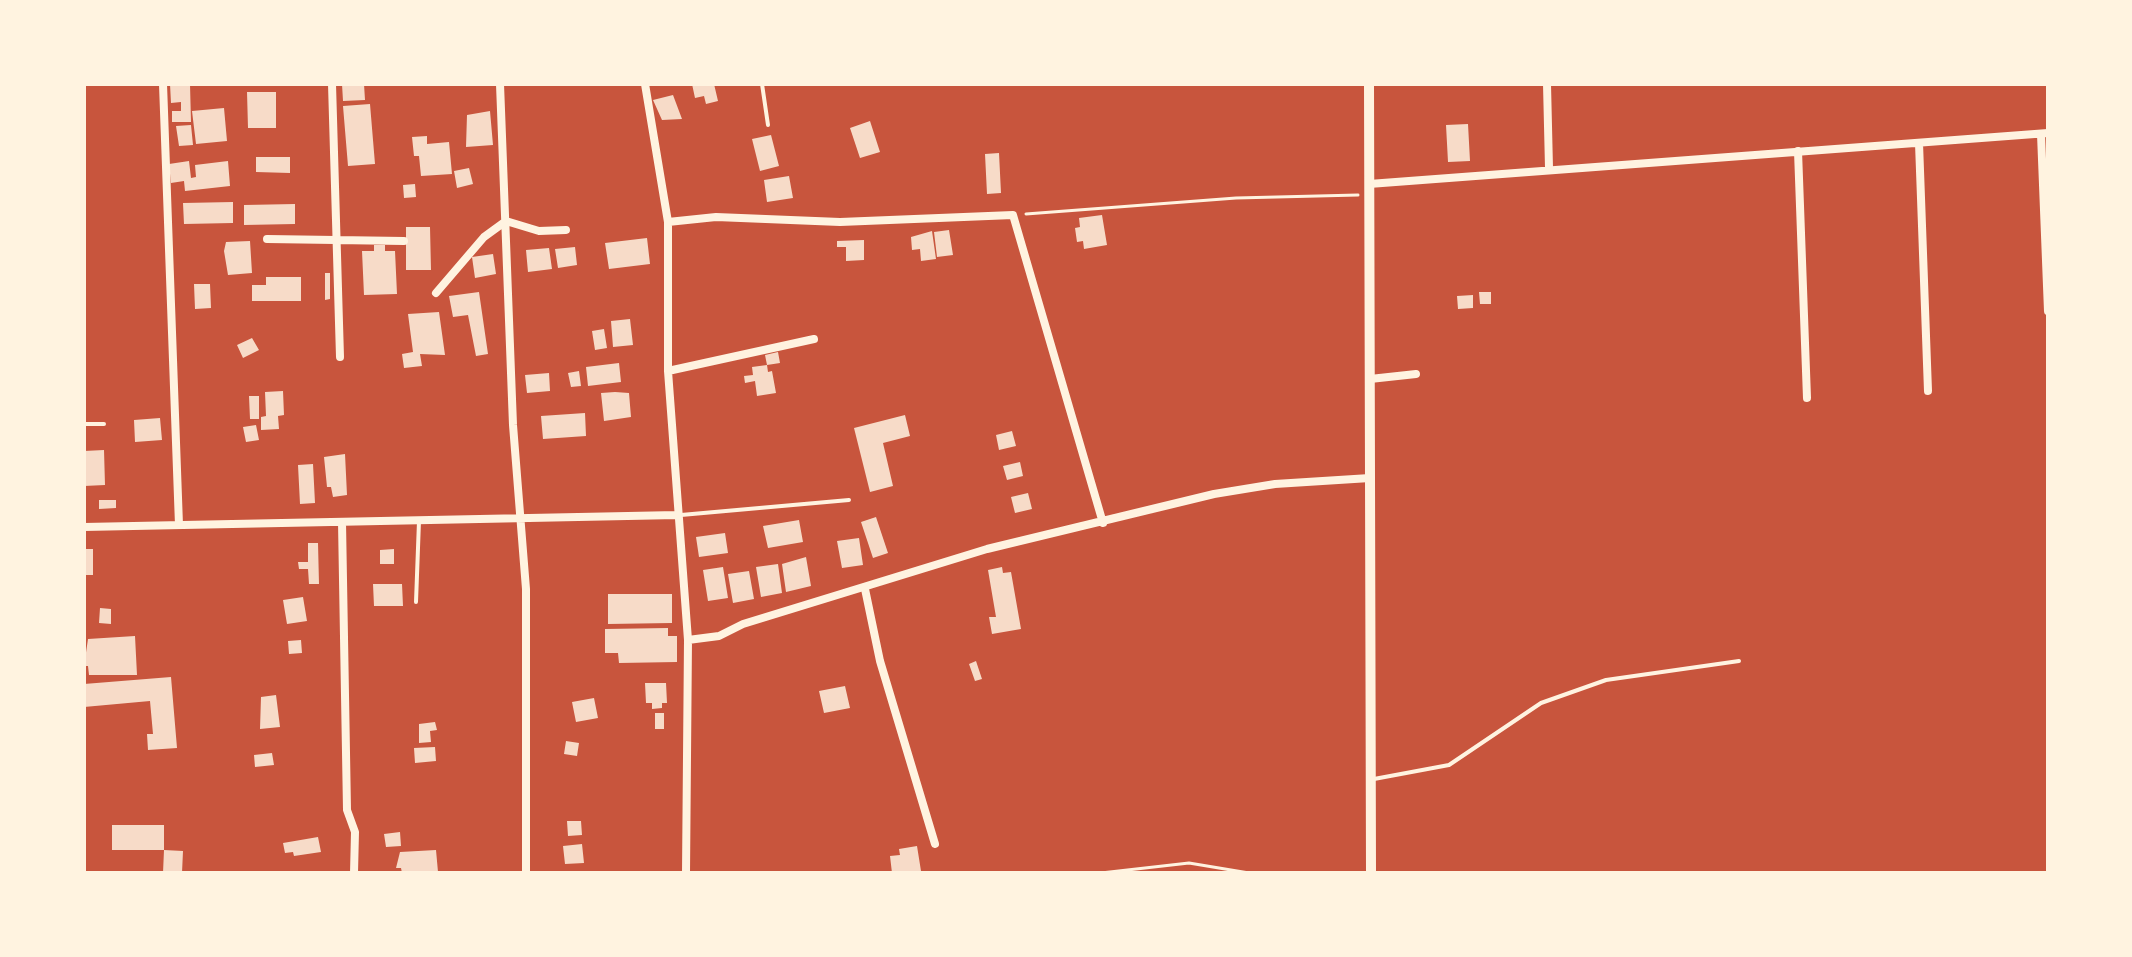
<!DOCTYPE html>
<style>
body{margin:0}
#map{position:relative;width:2132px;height:957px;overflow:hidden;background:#c8553d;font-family:Jost,sans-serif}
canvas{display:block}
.frame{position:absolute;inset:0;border:86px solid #fff3e0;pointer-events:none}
</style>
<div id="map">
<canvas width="2132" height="957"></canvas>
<div class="frame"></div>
</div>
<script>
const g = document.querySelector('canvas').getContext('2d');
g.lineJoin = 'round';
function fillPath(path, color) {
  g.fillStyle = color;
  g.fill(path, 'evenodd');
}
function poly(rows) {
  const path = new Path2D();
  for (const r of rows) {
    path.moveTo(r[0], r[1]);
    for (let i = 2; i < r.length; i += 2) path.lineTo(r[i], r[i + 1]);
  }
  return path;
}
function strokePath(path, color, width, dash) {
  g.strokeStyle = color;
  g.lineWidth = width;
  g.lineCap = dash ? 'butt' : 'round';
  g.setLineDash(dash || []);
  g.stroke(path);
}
const building = poly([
 [170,84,190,84,191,122,172,122,172,111,181,111,181,102,171,103],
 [342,84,364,84,365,100,343,101],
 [692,84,714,84,718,101,706,104,704,96,695,98],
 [247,92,276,92,276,128,248,128],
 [673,95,682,119,662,120,653,100],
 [370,104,375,164,348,166,343,106],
 [224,108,227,141,196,144,192,111],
 [490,111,493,145,466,147,467,115],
 [870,121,880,152,860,158,850,128],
 [1468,124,1470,161,1448,162,1446,125],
 [191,125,193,145,179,146,176,126],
 [771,135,779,166,760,171,752,139],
 [427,136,427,144,449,142,452,174,421,176,419,156,414,156,412,137],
 [999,153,1001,193,987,194,985,154],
 [256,157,290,157,290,173,256,172],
 [189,161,191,178,196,177,195,165,228,161,230,186,185,191,184,181,171,183,169,164],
 [469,168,473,184,457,188,454,171],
 [789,176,793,198,767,202,764,180],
 [415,184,416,197,404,198,403,185],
 [233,202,233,223,184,224,183,203],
 [295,204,295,224,244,225,244,205],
 [1102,215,1107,245,1084,249,1083,241,1077,242,1075,228,1080,227,1079,218],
 [406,227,430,227,431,270,406,270],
 [949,230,953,255,937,257,934,232],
 [932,231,936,259,921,261,920,249,912,250,911,237],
 [647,238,650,264,609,269,605,243],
 [864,240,864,260,846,261,846,247,837,247,837,241],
 [250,241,252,273,228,275,224,251,226,242],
 [374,245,385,245,385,251,395,251,397,294,364,295,362,251,374,251],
 [575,247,577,265,558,268,555,249],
 [549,248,552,269,528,272,526,250],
 [493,254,496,274,475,278,472,257],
 [325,273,330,273,330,299,325,300],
 [266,277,301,277,301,301,252,301,252,285,266,285],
 [194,284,210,284,211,308,195,309],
 [479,292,488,354,476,356,468,315,453,317,449,296],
 [1479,292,1491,292,1491,304,1480,304],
 [1473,295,1473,308,1458,309,1457,296],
 [439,312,445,355,420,354,422,366,404,368,402,354,413,352,408,314],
 [630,319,633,345,613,347,611,321],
 [604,329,607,348,595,350,592,331],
 [252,338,259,350,243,358,237,345],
 [778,352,780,363,767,365,765,355],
 [619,363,621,382,588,386,586,367],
 [767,365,768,372,772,371,776,393,757,396,755,381,745,383,744,376,753,375,752,367],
 [579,371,581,386,571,387,568,373],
 [549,373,550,391,527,393,525,375],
 [283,391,284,415,278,416,279,429,261,430,261,417,266,416,265,392],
 [615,392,629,393,631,417,604,421,601,393],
 [249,396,259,396,259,419,250,419],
 [585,413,586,436,543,439,541,416],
 [905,415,910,436,883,443,893,486,870,492,854,428],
 [160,418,162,440,135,442,134,420],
 [256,425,259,440,246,442,243,427],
 [1012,431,1016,446,999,450,996,435],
 [104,450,105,485,84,486,84,451],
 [345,454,347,495,333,497,331,487,327,487,324,457],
 [1020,462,1023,476,1007,480,1003,466],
 [313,464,315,503,300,504,298,465],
 [1028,493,1032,509,1015,513,1011,497],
 [99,500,116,500,116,508,99,509],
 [876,517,888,553,873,558,861,522],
 [799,520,803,542,768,548,763,526],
 [725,533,728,553,699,557,696,537],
 [859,538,863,565,842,568,837,541],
 [308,543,318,543,319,584,309,584,308,569,299,569,298,562,308,562],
 [84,549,93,549,93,575,84,575],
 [394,549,394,564,380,564,380,550],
 [806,557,811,586,786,592,782,564],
 [778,564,782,593,761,597,756,567],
 [723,567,728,598,708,601,703,570],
 [1002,567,1003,573,1011,572,1021,629,992,634,989,617,996,617,988,570],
 [749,571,754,599,733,603,728,574],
 [373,584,402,584,403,606,374,606],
 [608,594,672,594,672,623,608,624],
 [303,597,307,621,287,624,283,600],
 [100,608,111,609,111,624,99,623],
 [668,628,668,636,677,636,677,662,619,663,618,653,605,653,605,629],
 [135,636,137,675,89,675,88,666,84,666,88,639],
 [301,640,302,653,289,654,288,641],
 [976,661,982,679,975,681,969,664],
 [171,677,177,748,148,750,147,734,153,734,150,701,84,707,84,684],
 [645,683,666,683,667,703,662,703,662,708,652,709,652,703,646,703],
 [845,686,850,708,824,713,819,691],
 [276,695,280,727,260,729,261,697],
 [594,698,598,718,576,722,572,702],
 [655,713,664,713,664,729,655,729],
 [435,722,437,730,430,731,431,742,419,743,419,724],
 [566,741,579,743,577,756,564,754],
 [435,747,436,761,415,763,414,748],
 [272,753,274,765,255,767,254,755],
 [567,821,581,821,582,835,568,836],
 [112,825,164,825,164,850,183,851,182,873,163,873,164,850,112,850],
 [400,832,401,846,386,847,384,834],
 [318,837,321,852,294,856,293,852,285,853,283,843],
 [582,844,584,863,565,864,563,846],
 [917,846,921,871,892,873,890,856,900,855,899,849],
 [436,850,438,872,402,873,401,868,396,868,400,852]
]);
const path = poly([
 [1026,214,1236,198,1358,195],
 [1101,873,1189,863,1249,873]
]);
const service = poly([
 [762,84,768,125],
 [84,424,104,424],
 [681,515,849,500],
 [416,602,419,521],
 [1374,779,1449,765,1541,703,1606,680,1739,661]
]);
const minor = poly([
 [163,84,179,525],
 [332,84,340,357],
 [500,84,513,425,526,589,526,873],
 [645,84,668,222,668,371,688,640,686,873],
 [1547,84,1549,168],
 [2041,134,2048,311],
 [1919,143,1928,391],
 [1798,151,1807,398],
 [1369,184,2048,133],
 [668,222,716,217,840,222,1013,215,1103,523],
 [267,239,404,241],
 [436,293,484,237,506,221,539,231,566,230],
 [668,371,814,339],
 [1370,379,1416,374],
 [342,522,347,810,355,832,354,873],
 [84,527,677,515],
 [865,589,880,661,935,844],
 [688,640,719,636,743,624,987,549,1214,494,1275,484,1370,478]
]);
const tertiary = poly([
 [1369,84,1371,873]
]);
fillPath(building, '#f7dbc8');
strokePath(path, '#fff3e0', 3);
strokePath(service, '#fff3e0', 4);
strokePath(minor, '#fff3e0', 8);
strokePath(tertiary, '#fff3e0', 10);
</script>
